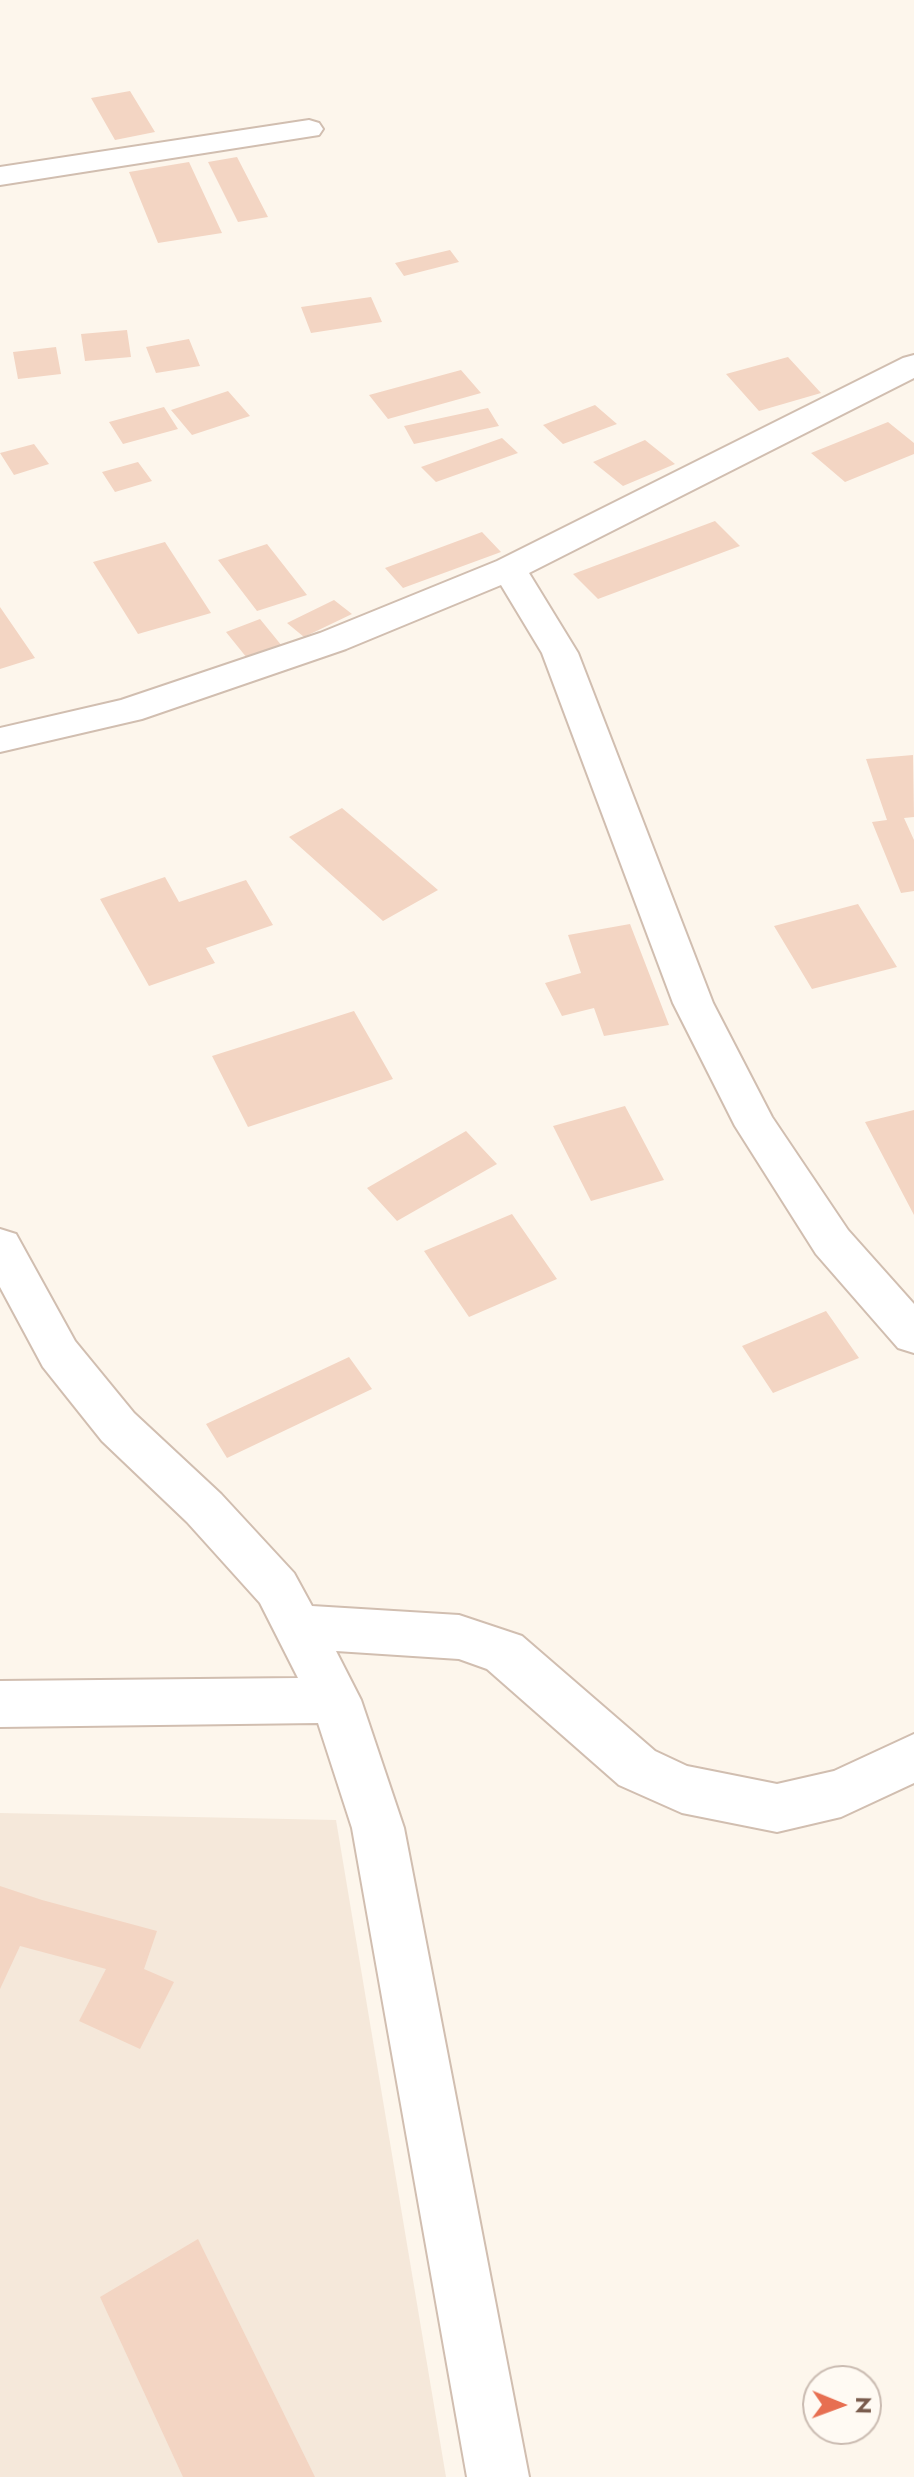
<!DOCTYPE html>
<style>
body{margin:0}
#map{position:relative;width:914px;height:2477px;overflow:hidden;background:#fdf6ec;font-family:Jost,sans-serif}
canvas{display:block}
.north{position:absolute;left:802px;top:2365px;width:80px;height:80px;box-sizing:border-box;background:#fffaf3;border:2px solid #cabbb1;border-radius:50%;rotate:91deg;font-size:22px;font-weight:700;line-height:32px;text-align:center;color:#7a5c4d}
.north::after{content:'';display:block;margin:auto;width:28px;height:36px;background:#e76f51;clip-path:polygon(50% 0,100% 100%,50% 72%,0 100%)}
</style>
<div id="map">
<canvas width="914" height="2477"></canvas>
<div class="north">N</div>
</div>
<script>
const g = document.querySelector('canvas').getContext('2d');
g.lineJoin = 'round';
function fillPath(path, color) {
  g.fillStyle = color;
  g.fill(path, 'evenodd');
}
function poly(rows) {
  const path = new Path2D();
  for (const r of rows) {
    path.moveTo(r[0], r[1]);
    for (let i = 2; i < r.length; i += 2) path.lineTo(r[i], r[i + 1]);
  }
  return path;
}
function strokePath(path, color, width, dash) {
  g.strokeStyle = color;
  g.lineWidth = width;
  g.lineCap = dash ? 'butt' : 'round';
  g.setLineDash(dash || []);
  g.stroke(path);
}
const residential = poly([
 [0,1813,336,1820,446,2477,0,2477]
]);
const building = poly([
 [130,91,155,132,115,140,91,98],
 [237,157,268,217,238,222,208,162],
 [189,162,222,233,158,243,129,172],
 [450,250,459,262,404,276,395,263],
 [371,297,382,322,311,333,301,307],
 [127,330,131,357,85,361,81,334],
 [189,339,200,366,156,373,146,347],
 [56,347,61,374,18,379,13,352],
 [788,357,821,393,759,411,726,374],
 [461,370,481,393,388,419,369,395],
 [228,391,250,416,192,435,171,410],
 [595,405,617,424,563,444,543,425],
 [164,407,178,429,123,444,109,422],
 [488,408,499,426,414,444,404,426],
 [888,422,914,443,914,454,845,482,811,453],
 [502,438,518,453,436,482,421,467],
 [645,440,675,464,623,486,593,462],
 [34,444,49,464,14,475,0,453],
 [138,462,152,481,115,492,102,472],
 [715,521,740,546,598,599,573,574],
 [482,532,501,552,403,588,385,568],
 [165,542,211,613,138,634,93,562],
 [267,544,307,595,257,611,218,560],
 [334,600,352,614,304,637,287,623],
 [0,607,35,658,0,669],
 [260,619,282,646,247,658,226,632],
 [913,755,914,817,904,818,914,840,914,891,901,893,872,822,887,820,866,759],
 [342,808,438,890,383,921,289,837],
 [165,877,179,902,246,880,273,925,206,948,215,963,149,986,100,899],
 [858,904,897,967,812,989,774,926],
 [630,924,669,1025,604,1036,594,1008,562,1016,545,983,581,973,568,935],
 [354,1011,393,1079,248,1127,212,1056],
 [625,1106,664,1180,591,1201,553,1126],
 [914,1110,914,1215,865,1122],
 [466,1131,497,1164,397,1221,367,1188],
 [512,1214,557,1279,469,1317,424,1251],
 [826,1311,859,1358,773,1393,742,1346],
 [349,1357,372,1389,227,1458,206,1424],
 [0,1886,42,1900,157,1931,144,1969,174,1982,140,2049,79,2021,106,1969,20,1946,0,1989],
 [198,2239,315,2477,183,2477,100,2297]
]);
const minor = poly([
 [309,120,319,123,323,129,319,135,0,185,0,167,309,120],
 [914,355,914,378,529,573,578,653,713,1003,772,1117,848,1230,914,1304,914,1353,898,1348,816,1254,735,1126,673,1003,542,653,501,585,346,649,142,719,0,752,0,728,121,700,320,633,497,561,903,358,914,355],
 [0,1229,16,1234,75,1341,134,1413,221,1494,294,1573,312,1606,459,1615,522,1636,655,1751,687,1766,777,1784,834,1771,914,1734,914,1783,841,1817,777,1832,682,1813,619,1785,487,1669,459,1659,336,1651,361,1700,404,1828,529,2477,467,2477,352,1828,318,1723,0,1727,0,1681,298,1678,260,1603,187,1522,102,1441,43,1367,0,1287,0,1229]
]);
fillPath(residential, '#f5e8da');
fillPath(building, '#f3d5c3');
strokePath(minor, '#d1beb0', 4);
fillPath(minor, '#fff');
</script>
